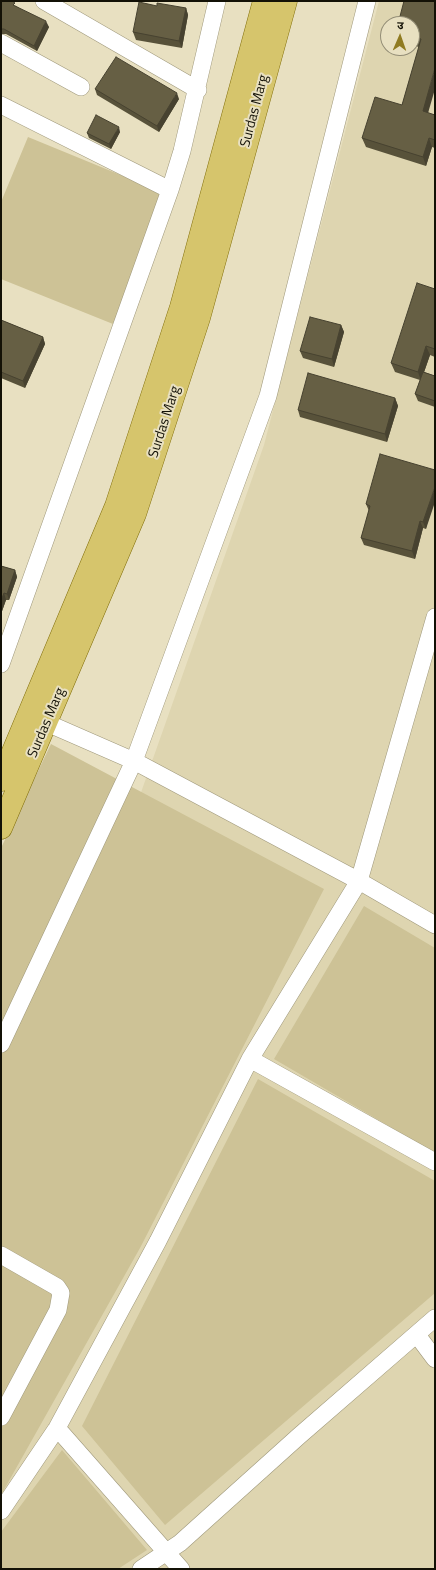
<!DOCTYPE html>
<meta charset="utf-8">
<style>
body{margin:0}
#map{position:relative;width:436px;height:1570px;overflow:hidden;background:#e8e0c1;font-family:"Titillium Web","Noto Sans Devanagari",sans-serif}
canvas{display:block}
.frame{position:absolute;inset:0;border:2px solid #131106;pointer-events:none}
.north{position:absolute;left:380px;top:16px;width:40px;height:40px;box-sizing:border-box;background:#e8e0c1;border:1px solid #938d76;border-radius:50%;rotate:2deg;font-size:11px;font-weight:700;line-height:16px;text-align:center;color:#131106}
.north::after{content:'';display:block;margin:auto;width:14px;height:18px;background:#907b21;clip-path:polygon(50% 0,100% 100%,50% 72%,0 100%)}
</style>
<div id="map">
<canvas width="436" height="1570"></canvas>
<div class="frame"></div>
<div class="north">उ</div>
</div>
<script>
const g = document.querySelector('canvas').getContext('2d');
g.lineJoin = 'round';
function fillPath(path, color) {
  g.fillStyle = color;
  g.fill(path, 'evenodd');
}
function poly(rows) {
  const path = new Path2D();
  for (const r of rows) {
    path.moveTo(r[0], r[1]);
    for (let i = 2; i < r.length; i += 2) path.lineTo(r[i], r[i + 1]);
  }
  return path;
}
function strokePath(path, color, width, dash) {
  g.strokeStyle = color;
  g.lineWidth = width;
  g.lineCap = dash ? 'butt' : 'round';
  g.setLineDash(dash || []);
  g.stroke(path);
}
function label(font, color, halo, rows, align = 'center') {
  g.font = font + ' "Titillium Web",sans-serif';
  g.lineWidth = 4;
  g.setLineDash([]);
  g.textBaseline = 'middle';
  g.strokeStyle = halo;
  g.fillStyle = color;
  for (const [text, x, y, turn = 0] of rows) {
    g.save();
    g.translate(x, y);
    g.rotate((+turn || 0) * Math.PI / 180);
    g.textAlign = isNaN(turn) ? turn : align;
    if (halo) g.strokeText(text, 0, 0);
    g.fillText(text, 0, 0);
    g.restore();
  }
}
const built = poly([
 [379,1,435,1,435,1569,1,1569,1,1087,133,815,264,445],
 [388,24,412,24,412,48,388,48]
]);
const green = poly([
 [28,137,167,194,113,324,1,279,1,202],
 [51,744,324,889,140,1248,1,1495,1,848],
 [364,906,435,948,435,1153,274,1059],
 [258,1079,435,1181,435,1293,165,1525,82,1426],
 [62,1450,147,1550,118,1569,1,1569,1,1532]
]);
const minor = poly([
 [44,1,198,90],
 [1,43,81,87],
 [1,105,170,190],
 [1,664,170,190,182,151,217,1],
 [47,723,134,761,359,881,435,925],
 [1,1044,134,761,268,396,367,1],
 [250,1059,435,1162],
 [1,1255,57,1287,61,1293,58,1310,1,1417],
 [417,1335,435,1359],
 [57,1428,181,1569],
 [1,1511,57,1428,158,1241,250,1059,359,881,435,617],
 [141,1569,180,1543,299,1436,435,1318]
]);
const major = poly([
 [1,780,116,506,181,307,264,1],
 [1,828,135,514,199,318,286,1]
]);
const wall = poly([
 [1,1,16,6,49,27,37,51,6,34,1,34],
 [435,1,428,113,435,115,435,148,432,147,426,166,366,147,362,138,402,105,419,47,412,45,412,24],
 [157,6,186,8,188,15,182,48,136,40,133,32],
 [95,89,179,99,159,132,97,95],
 [120,132,111,149,89,138,87,133],
 [435,289,435,357,430,355,424,372,435,376,435,407,418,401,415,394,420,380,395,372,391,363],
 [1,320,43,337,45,344,25,388,1,378],
 [341,325,344,332,334,367,303,358,300,351],
 [395,398,398,406,387,442,300,417,298,410],
 [435,470,426,529,423,528,415,559,364,545,361,538,369,511,366,504],
 [1,566,15,570,17,577,9,600,6,600,1,614]
]);
const shadedWall = poly([
 [186,8,188,15,182,48,179,41],
 [46,21,49,27,37,51,34,46],
 [435,68,435,89,426,120,423,111],
 [177,93,179,99,159,132,157,126],
 [119,127,120,132,111,149,109,144],
 [429,138,432,147,426,166,423,157],
 [341,325,344,332,334,367,332,359],
 [43,337,45,344,25,388,23,381],
 [426,346,430,355,421,381,418,372],
 [395,398,398,406,387,442,385,434],
 [435,487,435,502,426,529,423,522],
 [420,521,423,528,415,559,412,551],
 [15,570,17,577,9,600,7,594],
 [4,593,6,600,1,614,1,601]
]);
const building = poly([
 [1,1,12,1,15,3,13,5,46,21,34,46,4,29,1,29,1,1],
 [404,1,435,1,435,68,423,111,435,115,435,140,429,138,423,157,362,138,375,97,402,105,421,39,412,37,412,24,398,24,404,1],
 [139,2,157,6,157,3,186,8,179,41,133,32,139,2],
 [116,57,177,93,157,126,95,89,116,57],
 [96,115,119,127,109,144,87,133,96,115],
 [417,283,435,289,435,349,426,346,418,372,391,363,417,283],
 [310,317,341,325,332,359,300,351,310,317],
 [1,320,43,337,23,381,1,372,1,320],
 [423,372,435,376,435,401,415,394,423,372],
 [308,373,395,398,385,434,298,410,308,373],
 [380,454,435,470,435,487,423,522,420,521,412,551,361,538,370,506,366,504,380,454],
 [1,566,15,570,7,594,4,593,1,601,1,566]
]);
const streetNames = [
 ["Surdas Marg",255,111,-75],
 ["Surdas Marg",165,422,-72],
 ["Surdas Marg",47,723,-67]
];
fillPath(built, '#ded5b0');
fillPath(green, '#cdc296');
strokePath(minor, '#9f987b', 18);
strokePath(major, '#806d09', 23);
strokePath(minor, '#fff', 17);
strokePath(major, '#d6c56c', 22);
fillPath(wall, '#58523a');
fillPath(shadedWall, '#474230');
fillPath(building, '#665f44');
strokePath(building, '#474230', 1);
label('14px', '#131106', '#e8e0c1', streetNames);
</script>
